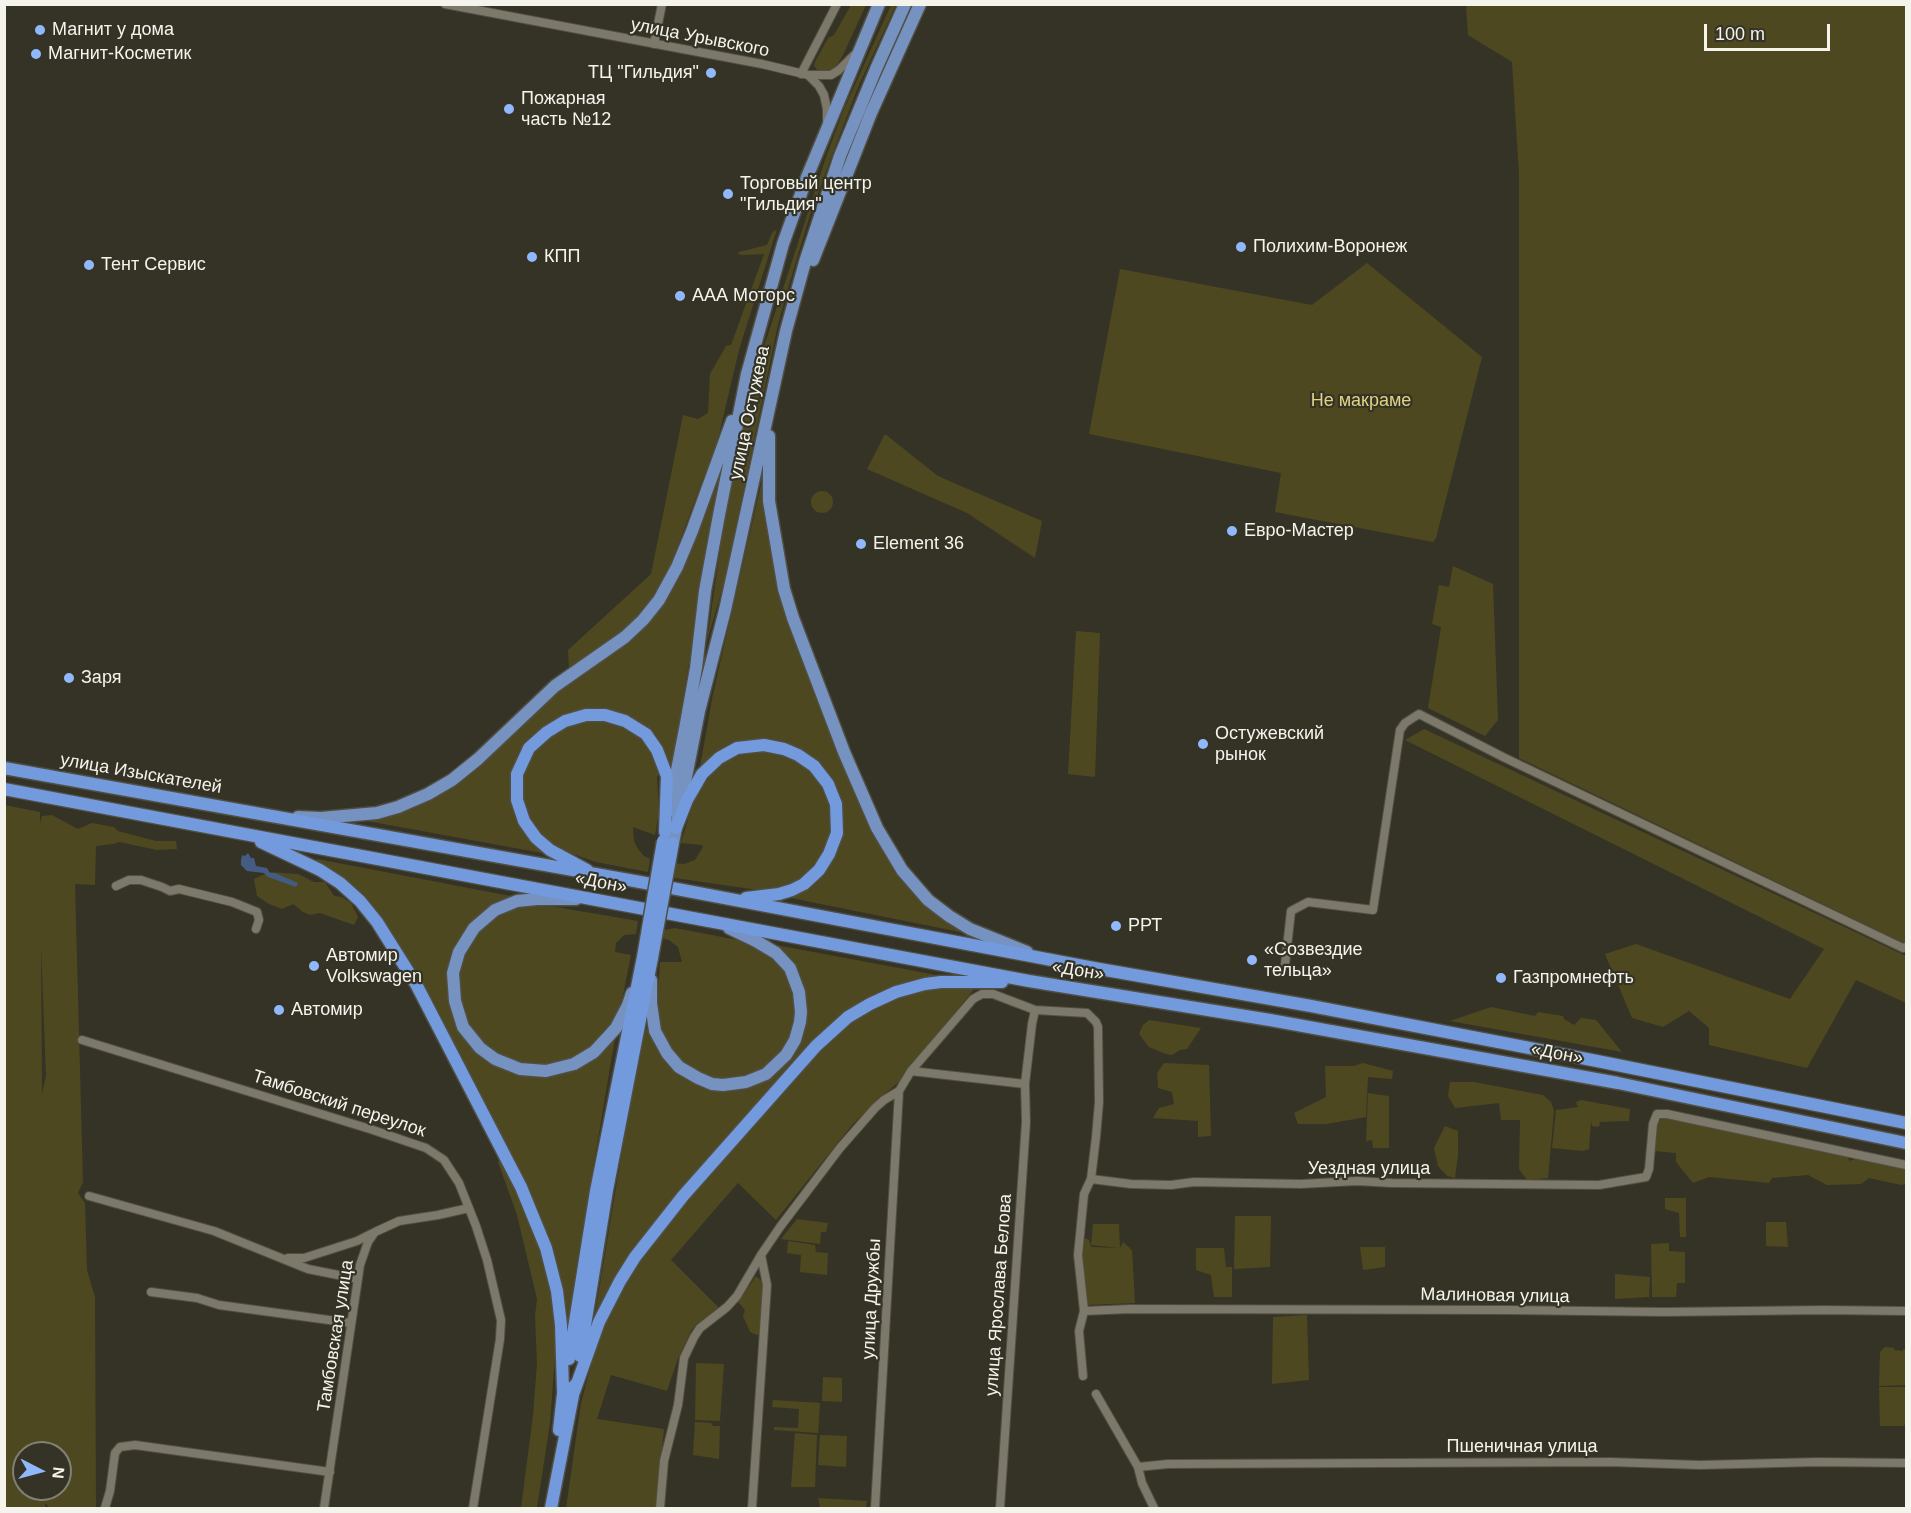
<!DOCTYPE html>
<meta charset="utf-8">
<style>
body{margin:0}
#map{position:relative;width:1911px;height:1513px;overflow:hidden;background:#353326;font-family:Arial,sans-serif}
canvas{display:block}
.frame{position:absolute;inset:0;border:6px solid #f5f4ec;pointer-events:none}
.north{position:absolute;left:12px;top:1441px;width:60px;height:60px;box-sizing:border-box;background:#353326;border:2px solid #828075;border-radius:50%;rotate:96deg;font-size:16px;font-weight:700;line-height:24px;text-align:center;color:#f5f4ec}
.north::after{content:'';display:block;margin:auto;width:21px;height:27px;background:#90b8fd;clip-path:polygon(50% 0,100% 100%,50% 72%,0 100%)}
.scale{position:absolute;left:1704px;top:24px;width:126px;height:27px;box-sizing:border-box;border:3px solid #f5f4ec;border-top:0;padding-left:8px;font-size:18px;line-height:21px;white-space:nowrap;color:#f5f4ec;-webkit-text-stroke:4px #353326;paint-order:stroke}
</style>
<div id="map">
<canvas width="1911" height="1513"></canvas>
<div class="frame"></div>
<div class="north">N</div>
<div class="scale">100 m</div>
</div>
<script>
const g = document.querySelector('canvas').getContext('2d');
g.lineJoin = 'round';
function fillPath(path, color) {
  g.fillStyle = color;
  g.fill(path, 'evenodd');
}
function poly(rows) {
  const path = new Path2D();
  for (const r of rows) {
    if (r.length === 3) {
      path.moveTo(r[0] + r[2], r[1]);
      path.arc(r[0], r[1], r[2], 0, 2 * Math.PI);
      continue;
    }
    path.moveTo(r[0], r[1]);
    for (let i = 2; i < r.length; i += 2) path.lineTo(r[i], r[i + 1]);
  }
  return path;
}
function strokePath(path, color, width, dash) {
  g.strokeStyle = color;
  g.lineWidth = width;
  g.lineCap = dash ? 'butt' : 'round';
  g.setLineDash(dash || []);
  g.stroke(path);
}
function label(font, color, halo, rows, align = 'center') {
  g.font = font + ' Arial,sans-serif';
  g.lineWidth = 4.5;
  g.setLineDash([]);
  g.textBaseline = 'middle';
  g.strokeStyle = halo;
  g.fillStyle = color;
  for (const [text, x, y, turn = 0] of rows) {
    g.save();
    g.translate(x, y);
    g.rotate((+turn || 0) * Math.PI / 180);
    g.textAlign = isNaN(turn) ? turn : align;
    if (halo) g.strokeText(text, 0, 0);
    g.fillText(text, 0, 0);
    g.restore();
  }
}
const green = poly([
 [851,5,866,5,842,57,835,68,826,72,819,72,814,66,815,62,828,38,834,35],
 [891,5,896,5,858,87,839,137,810,215,789,285,778,324,726,576,707,641,727,502,744,423,758,365,826,157,844,109],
 [1466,5,1906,5,1906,944,1519,758,1519,174,1512,62,1468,35],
 [777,229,739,350,718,439,666,577,647,607,622,633,569,669,568,650,651,574,683,415,698,419,708,413,710,374,726,346,731,345,764,254,742,255,738,254,739,252,767,245,772,233],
 [1367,263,1482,357,1436,538,1433,542,1275,512,1281,473,1089,434,1120,269,1312,305],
 [885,434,938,476,1042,521,1035,558,967,513,867,469],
 [720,468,672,769,657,776,659,812,655,835,633,827,634,841,638,849,644,856,650,859,648,872,596,862,570,853,550,844,542,853,367,821,412,808,450,788,486,759,550,696,625,645,645,626,661,608,674,587,688,554],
 [763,476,765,518,780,591,874,834,890,863,909,886,965,933,791,898,787,887,780,890,758,890,668,877,671,863,684,864,695,860,703,847,702,845,681,843,695,795,713,694],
 [822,502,11],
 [1453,566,1493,584,1498,720,1485,736,1428,708,1441,627,1432,624,1439,585,1449,587],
 [1076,631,1100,633,1095,777,1068,774],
 [1424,729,1906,956,1906,1003,1856,980,1807,1068,1709,1045,1709,1028,1689,1011,1663,1027,1632,1018,1605,954,1636,944,1790,999,1824,949,1405,740],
 [4,805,40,812,40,824,42,816,52,815,78,829,92,823,114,827,118,831,156,841,176,841,177,849,157,850,119,842,113,844,96,846,95,885,75,884,83,1182,78,1193,85,1203,87,1270,95,1297,96,1508,50,1508,45,1503,45,1508,5,1508],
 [41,946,46,1076,42,1094,42,1093],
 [24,1453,60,1453,60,1489,24,1489],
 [317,859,516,897,520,907,531,905,556,907,638,921,636,934,624,935,616,943,615,952,631,955,622,1000,614,1019,607,1032,615,1038,575,1276,569,1322,567,1322,554,1258,538,1209,496,1127,384,923,357,889,340,875,317,861],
 [269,872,298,874,314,882,325,882,334,896,342,897,351,903,358,917,354,925,320,913,310,915,303,912,293,904,282,909,269,904,257,896,254,879],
 [675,928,743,941,769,953,776,945,931,974,937,976,938,989,972,987,974,989,902,1079,879,1099,852,1125,776,1220,738,1183,671,1260,720,1309,698,1323,691,1331,677,1361,667,1391,611,1375,597,1419,664,1429,656,1508,566,1508,581,1403,596,1346,593,1326,642,1031,660,1024,658,998,660,962,682,962,678,947,669,940,657,937,658,931],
 [1491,1007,1535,1016,1538,1012,1563,1016,1564,1019,1574,1025,1581,1018,1596,1020,1622,1052,1450,1021],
 [1149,1020,1201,1028,1187,1049,1180,1050,1172,1055,1166,1054,1149,1047,1139,1034,1143,1025],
 [1164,1063,1209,1065,1211,1136,1198,1137,1198,1121,1153,1118,1159,1108,1174,1104,1172,1092,1158,1088,1157,1073],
 [1363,1063,1393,1071,1392,1079,1368,1077,1366,1117,1327,1124,1298,1124,1294,1113,1326,1097,1325,1066,1354,1066],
 [1450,1082,1474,1082,1543,1095,1551,1102,1554,1111,1548,1178,1527,1180,1519,1169,1520,1120,1501,1120,1499,1103,1455,1108,1448,1096],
 [1368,1093,1389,1096,1389,1148,1373,1148,1372,1140,1366,1141],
 [1581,1100,1630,1109,1629,1121,1600,1122,1599,1127,1592,1126,1591,1121,1589,1149,1583,1151,1552,1148,1556,1110,1578,1107,1576,1102],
 [1662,1118,1674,1119,1846,1155,1850,1161,1857,1158,1906,1167,1906,1184,1901,1185,1869,1178,1861,1184,1827,1185,1808,1175,1772,1178,1769,1183,1709,1177,1693,1183,1676,1162,1676,1153,1654,1151,1657,1124],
 [1445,1126,1458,1131,1458,1155,1455,1178,1447,1176,1438,1166,1434,1148],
 [502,1159,530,1221,543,1259,551,1289,557,1330,550,1423,537,1508,521,1508,533,1415,537,1363,535,1316,537,1299,517,1215,498,1162],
 [1665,1198,1686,1198,1686,1237,1680,1237,1679,1213,1665,1209],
 [1235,1216,1271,1216,1270,1267,1234,1269],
 [797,1219,828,1223,826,1232,821,1232,820,1244,781,1239],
 [1766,1222,1786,1222,1788,1247,1766,1246],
 [1093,1224,1119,1224,1120,1248,1123,1242,1132,1250,1135,1303,1085,1305,1081,1255,1085,1238,1089,1240,1091,1247,1120,1248,1091,1245],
 [788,1241,815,1245,816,1252,828,1253,827,1275,800,1272,801,1255,787,1253],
 [1669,1243,1669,1251,1685,1252,1685,1283,1677,1283,1676,1297,1652,1297,1651,1244],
 [1360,1247,1385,1247,1385,1267,1363,1270],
 [1196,1248,1224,1248,1226,1267,1232,1267,1232,1297,1214,1297,1211,1275,1196,1270],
 [1615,1274,1650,1277,1649,1297,1615,1299],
 [756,1276,764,1283,762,1332,757,1335,750,1332,743,1316,745,1310,738,1302],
 [1307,1315,1309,1380,1272,1384,1273,1317],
 [1885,1347,1894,1348,1894,1350,1903,1351,1903,1349,1906,1349,1906,1385,1879,1386,1880,1352],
 [696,1363,724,1364,720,1421,695,1420],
 [823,1377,842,1378,842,1402,822,1401],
 [1879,1387,1906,1387,1906,1422,1904,1426,1880,1426],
 [773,1400,820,1403,818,1433,774,1430,774,1427,798,1428,799,1409,772,1407],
 [695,1422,711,1423,713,1426,720,1426,719,1459,693,1455],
 [795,1433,817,1435,815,1487,791,1487],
 [820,1435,847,1436,846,1467,818,1465],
 [818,1498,867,1501,866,1508,820,1508]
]);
const water = poly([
 [248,853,251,858,254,858,256,866,267,868,270,873,275,873,298,883,296,887,268,877,264,873,247,871,241,865,241,860,242,855,245,856]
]);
const minor = poly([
 [445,4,762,64,808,75,831,75,839,70,854,55],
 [654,44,662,4],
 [801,74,837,4],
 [809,76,819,86,824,95,827,109,827,121],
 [116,886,129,880,141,880,162,887,170,891,179,889,232,902,257,912,259,920,256,929],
 [1285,965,1291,911,1308,902,1373,910,1400,730,1405,723,1419,714,1503,757,1903,948,1906,947],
 [82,1040,373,1130,426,1148,444,1160,459,1183,476,1226,487,1260,501,1320,500,1339,473,1508],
 [911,1071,1025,1084],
 [1091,1179,1131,1184,1171,1185,1194,1182,1301,1184,1357,1181,1392,1183,1599,1185,1646,1177,1649,1169,1653,1124,1657,1114,1667,1114,1906,1165],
 [89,1196,214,1231,308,1269,358,1279],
 [288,1258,304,1258,357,1241,373,1233],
 [151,1292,197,1298,219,1305,351,1323],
 [1084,1311,1130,1309,1510,1310,1664,1312,1824,1310,1906,1311],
 [1096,1394,1138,1467,1142,1483,1154,1508],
 [1138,1467,1168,1464,1610,1462,1700,1465,1818,1462,1906,1463],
 [105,1508,110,1491,115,1453,120,1447,135,1445,330,1472],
 [324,1508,360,1265,368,1242,375,1232,399,1221,438,1215,469,1208],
 [660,1508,664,1461,678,1405,684,1358,694,1337,700,1328,727,1307,737,1296,761,1255,780,1227,840,1148,875,1108,884,1100,899,1091,911,1071,973,999,982,994,993,994,1035,1010],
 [752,1508,767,1285,761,1255],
 [875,1508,899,1091],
 [1000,1508,1026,1122,1025,1084,1032,1024,1035,1010,1087,1013,1096,1022,1098,1027,1099,1102,1096,1137,1091,1179,1084,1194,1078,1255,1084,1311,1079,1331,1083,1376]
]);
const primary = poly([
 [813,260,871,113,920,4],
 [769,436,769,501,784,589,793,618,844,752,877,828,902,870,928,900,949,916,970,929,1027,952],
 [669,811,685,729,696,668,705,591,719,515,747,374,783,244,807,177,879,4],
 [298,817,321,818,377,813,398,807,428,794,452,780,478,759,555,686,625,637,643,620,659,600,677,567,692,531,732,421],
 [673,843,699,711,725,610,786,331,805,262,840,156,876,69,905,4],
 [576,899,537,899,517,901,495,910,474,928,459,952,453,973,455,1001,463,1027,480,1048,495,1059,520,1069,546,1071,574,1064,594,1052,616,1028,628,1005,632,993],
 [651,980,651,1003,655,1031,667,1053,679,1067,698,1078,712,1084,723,1085,746,1082,766,1074,786,1055,795,1040,800,1022,801,1012,799,992,790,968,776,953,756,941,729,928]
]);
const trunk = poly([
 [4,768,640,882,1094,968,1311,1006,1592,1060,1906,1123],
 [4,789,1029,981,1270,1020,1618,1083,1906,1143],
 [676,828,687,800,702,774,719,758,737,748,764,745,784,749,798,755,814,766,828,784,836,804,837,833,829,854,819,870,804,884,792,890,779,894,746,898],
 [261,842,320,870,340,883,360,901,377,922,416,984,521,1187,546,1248,557,1291,561,1325,563,1390],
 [587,870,550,850,536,838,524,821,517,800,517,774,529,748,547,732,565,721,586,715,605,715,625,721,646,734,657,750,667,776,665,832],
 [580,1356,607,1190,652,958],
 [569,1359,596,1191,643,957],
 [574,1392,599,1322,620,1281,635,1257,683,1196,816,1046,848,1017,870,1004,896,992,925,984,941,982,1002,982],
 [559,1430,564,1385],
 [551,1508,575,1385]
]);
const trunkBridge = poly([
 [643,957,663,841],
 [652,958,673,843]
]);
const markers = [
 [40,30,6,"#90b8fd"],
 [36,54,6,"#90b8fd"],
 [711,73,6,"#90b8fd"],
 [509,109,6,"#90b8fd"],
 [728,194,6,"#90b8fd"],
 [1241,247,6,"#90b8fd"],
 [532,257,6,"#90b8fd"],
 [89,265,6,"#90b8fd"],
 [680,296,6,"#90b8fd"],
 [1232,531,6,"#90b8fd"],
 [861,544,6,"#90b8fd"],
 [69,678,6,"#90b8fd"],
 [1203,744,6,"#90b8fd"],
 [1116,926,6,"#90b8fd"],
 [1252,960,6,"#90b8fd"],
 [314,966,6,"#90b8fd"],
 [1501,978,6,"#90b8fd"],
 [279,1010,6,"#90b8fd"]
];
const poiNames = [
 ["Магнит у дома",52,30],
 ["Магнит-Косметик",48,54],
 ["ТЦ \"Гильдия\"",699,73,"right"],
 ["Пожарная",521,99],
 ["часть №12",521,120],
 ["Торговый центр",740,184],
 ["\"Гильдия\"",740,205],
 ["Полихим-Воронеж",1253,247],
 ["КПП",544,257],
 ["Тент Сервис",101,265],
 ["ААА Моторс",692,296],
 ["Евро-Мастер",1244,531],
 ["Element 36",873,544],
 ["Заря",81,678],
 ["Остужевский",1215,734],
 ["рынок",1215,755],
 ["РРТ",1128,926],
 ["«Созвездие",1264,950],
 ["тельца»",1264,971],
 ["Автомир",326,956],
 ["Volkswagen",326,977],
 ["Газпромнефть",1513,978],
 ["Автомир",291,1010]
];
const streetNames = [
 ["улица Урывского",700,38,11],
 ["улица Остужева",750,413,-78],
 ["улица Изыскателей",141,774,10],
 ["«Дон»",601,883,11],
 ["«Дон»",1078,971,9],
 ["«Дон»",1557,1054,11],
 ["Тамбовский переулок",339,1104,18],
 ["Уездная улица",1369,1169],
 ["улица Ярослава Белова",999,1295,-86],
 ["Малиновая улица",1495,1296,1],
 ["улица Дружбы",872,1299,-87],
 ["Тамбовская улица",336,1336,-81],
 ["Пшеничная улица",1522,1447]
];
const parkNames = [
 ["Не макраме",1361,401]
];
fillPath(green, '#4e4820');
fillPath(water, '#445c83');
strokePath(minor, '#514f43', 10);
strokePath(primary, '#514f43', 15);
strokePath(trunk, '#514f43', 15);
strokePath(minor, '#7c796a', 8);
strokePath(primary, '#7592c0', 12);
strokePath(trunk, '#729add', 12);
strokePath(trunkBridge, '#514f43', 15, []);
strokePath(trunkBridge, '#729add', 12);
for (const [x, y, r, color] of markers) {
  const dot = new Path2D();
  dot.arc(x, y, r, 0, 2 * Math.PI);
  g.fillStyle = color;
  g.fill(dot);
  strokePath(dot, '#353326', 2);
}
label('18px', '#f5f4ec', '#353326', poiNames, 'left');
label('18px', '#f5f4ec', '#353326', streetNames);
label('18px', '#dfd384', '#353326', parkNames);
</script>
